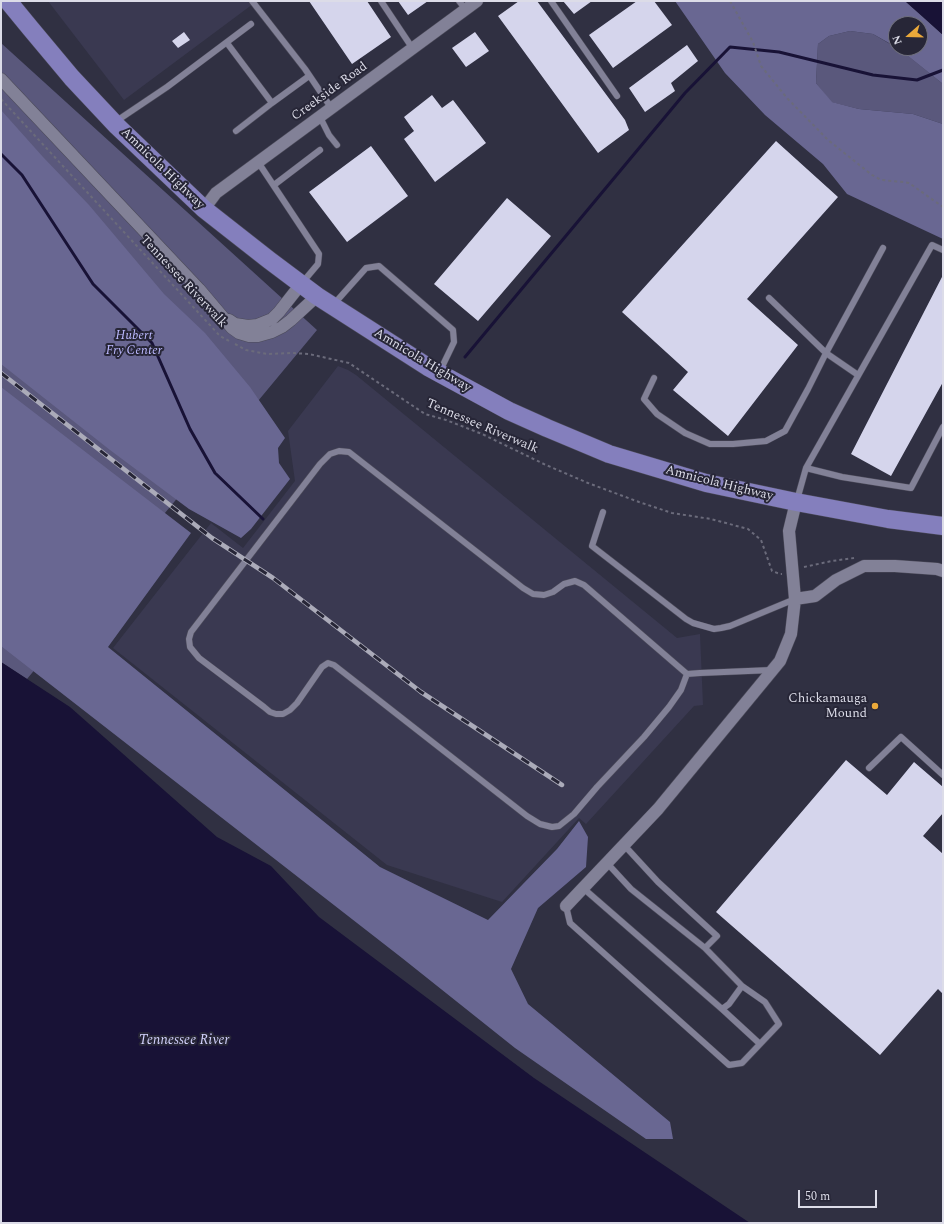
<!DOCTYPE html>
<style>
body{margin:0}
#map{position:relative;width:944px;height:1224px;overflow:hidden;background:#303042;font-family:Spectral,serif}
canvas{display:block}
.frame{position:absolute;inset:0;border:2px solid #dcdce8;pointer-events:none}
.north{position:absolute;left:888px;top:16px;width:40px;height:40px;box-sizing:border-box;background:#272637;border:1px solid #6f6f7e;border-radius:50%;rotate:250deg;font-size:11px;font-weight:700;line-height:16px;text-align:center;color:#dcdce8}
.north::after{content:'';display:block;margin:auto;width:14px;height:18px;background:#eba93a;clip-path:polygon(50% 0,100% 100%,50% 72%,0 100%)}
.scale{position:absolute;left:798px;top:1190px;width:79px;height:18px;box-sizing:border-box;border:2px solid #dcdce8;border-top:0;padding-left:5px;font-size:12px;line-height:14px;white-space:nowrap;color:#dcdce8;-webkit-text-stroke:3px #272637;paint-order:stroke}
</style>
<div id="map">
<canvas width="944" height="1224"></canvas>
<div class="frame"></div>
<div class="north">N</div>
<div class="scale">50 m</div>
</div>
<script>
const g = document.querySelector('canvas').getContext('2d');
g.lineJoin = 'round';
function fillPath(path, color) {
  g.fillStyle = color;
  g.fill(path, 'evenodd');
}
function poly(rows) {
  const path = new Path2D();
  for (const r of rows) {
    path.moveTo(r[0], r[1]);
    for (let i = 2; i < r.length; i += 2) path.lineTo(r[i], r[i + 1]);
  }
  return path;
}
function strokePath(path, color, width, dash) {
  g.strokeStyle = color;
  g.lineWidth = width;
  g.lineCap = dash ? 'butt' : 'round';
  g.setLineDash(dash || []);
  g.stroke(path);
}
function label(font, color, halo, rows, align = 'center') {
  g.font = font + ' Spectral,serif';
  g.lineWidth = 4;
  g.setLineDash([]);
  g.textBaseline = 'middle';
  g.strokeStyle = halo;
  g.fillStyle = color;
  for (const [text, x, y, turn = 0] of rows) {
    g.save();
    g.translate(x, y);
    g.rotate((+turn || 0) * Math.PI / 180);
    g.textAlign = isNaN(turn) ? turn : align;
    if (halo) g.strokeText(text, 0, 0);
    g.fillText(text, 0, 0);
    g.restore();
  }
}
const built = poly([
 [48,1,257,1,124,100],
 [338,366,348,370,356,375,677,638,700,634,703,705,694,706,586,824,579,818,502,902,387,865,113,648,211,523,243,548,295,481,288,431]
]);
const green = poly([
 [850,31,873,34,902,51,943,84,943,124,913,114,859,109,831,102,816,83,818,44,829,36],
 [1,43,317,330,27,679,1,662]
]);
const forest = poly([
 [675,1,905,1,943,35,943,84,898,48,920,48,920,24,896,24,896,47,873,34,850,31,829,36,818,44,816,83,832,102,859,109,913,114,943,124,943,239,847,194,823,164,765,115,725,73],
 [1,110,43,157,89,205,164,294,205,333,250,387,285,438,278,448,279,463,290,479,251,529,241,538,189,509,110,450,1,364],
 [1,387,191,533,108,647,380,867,488,920,557,849,579,821,588,837,586,867,538,908,511,969,528,1004,670,1122,673,1139,646,1139,515,1048,402,958,1,646]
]);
const water = poly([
 [905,1,943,1,943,35,922,16],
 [1,662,70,707,217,837,271,866,319,917,534,1078,750,1223,1,1223]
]);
const stream = poly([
 [1,154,22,175,93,284,152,343,190,429,215,473,263,519],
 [465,357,685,93,730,47,779,52,873,75,917,80,943,70]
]);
const building = poly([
 [309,1,367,1,391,37,352,64],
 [398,1,428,1,408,15],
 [519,1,537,1,625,120,629,130,598,153,498,16],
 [563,1,592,1,574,14],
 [637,1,654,1,672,25,613,68,589,35],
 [184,32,190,40,178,48,172,41],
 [475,32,489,51,466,67,452,48],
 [687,45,698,61,671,83,675,91,645,112,629,88],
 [432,95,442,108,453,100,486,143,435,182,404,139,414,131,404,117],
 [776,141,838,197,747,299,798,345,728,436,673,390,688,372,622,312],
 [371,146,408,196,347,242,309,192],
 [507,198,551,236,478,321,434,284],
 [943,275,943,382,891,476,851,454],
 [846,760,887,795,914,762,943,787,943,813,923,836,943,854,943,994,938,989,880,1055,716,912]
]);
const path = poly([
 [730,1,753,42,761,66,787,98,828,140,872,175,881,180,904,182,909,183,943,207],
 [1,99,220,336,231,342],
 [235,344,246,350,267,354,291,353,309,354,349,363,425,414,446,420,482,434,546,465,588,483,639,502,672,513,711,519,748,529,761,540,772,571,780,574,782,574],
 [804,567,832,561,854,558]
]);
const service = poly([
 [252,1,305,69,332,109],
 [381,1,413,49],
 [459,1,466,10],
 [551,1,617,96],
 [227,43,272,103,309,76],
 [320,117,329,135,337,145],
 [115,122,167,87,251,24],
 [236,131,272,103],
 [258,162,319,254,318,264,302,283],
 [274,185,320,150],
 [769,298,826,353,858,375],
 [334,304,366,268,379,266,453,330,454,342,440,371],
 [654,378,644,399,657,414,685,433,710,444,733,444,766,441,785,431,808,389,826,353,883,248],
 [806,468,842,477,911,488,943,427],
 [797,500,806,468,932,245,943,250],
 [603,512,592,546,686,619,693,623,714,629,721,628,730,626,795,599],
 [687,674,681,690,669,707,644,737,597,787,574,814,559,826,552,827,540,824,527,816,334,665,328,663,322,667,297,703,290,710,283,714,276,714,270,712,264,707,199,658,190,647,189,639,191,632,320,464,330,454,339,451,349,452,523,588,533,594,544,595,553,592,564,584,575,581,584,585,687,674,700,673,772,670],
 [869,768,901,737,943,775],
 [607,863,631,889,705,948],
 [583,888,722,1009,729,1004,742,986,705,948,717,936,658,882,624,845],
 [566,906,570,923,729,1065,742,1063,779,1024,765,1002,742,986],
 [722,1009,760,1044]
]);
const minor = poly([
 [1,79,199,289,232,328,239,333,249,336,258,336,272,332,282,327,291,320,317,296],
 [204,209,216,193,477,1],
 [229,320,235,324,248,326,257,325,272,319,279,312,301,284],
 [795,599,815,596,836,580,864,566,895,566,937,569,943,571],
 [566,906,658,809,780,661,791,634,795,599,789,531,796,502]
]);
const primary = poly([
 [8,1,31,29,72,78,117,126,204,209,269,260,317,296,428,367,509,411,547,428,609,454,706,483,796,502,888,519,943,526]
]);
const rail = poly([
 [1,373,212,538,273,578,421,692,562,785]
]);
const markers = [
 [875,706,4,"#eba93a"]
];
const streetNames = [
 ["Creekside Road",330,92,-36],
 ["Amnicola Highway",162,169,44],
 ["Tennessee Riverwalk",183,282,47],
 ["Amnicola Highway",422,361,31],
 ["Tennessee Riverwalk",482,427,23],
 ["Amnicola Highway",719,484,14]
];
const parkNames = [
 ["Hubert",134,336],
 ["Fry Center",134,351]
];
const poiNames = [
 ["Chickamauga",867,699],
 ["Mound",867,714]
];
const waterNames = [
 ["Tennessee River",184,1041]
];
fillPath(built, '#3a3951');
fillPath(green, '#5a587c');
fillPath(forest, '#696792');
fillPath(water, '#181236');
strokePath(stream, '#181236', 3);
fillPath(building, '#d5d5ec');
strokePath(service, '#4c4b5a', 7);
strokePath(minor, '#4c4b5a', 13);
strokePath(primary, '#4c4b5a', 19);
strokePath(path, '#6b6b7b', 2, [3, 3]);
strokePath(service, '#828197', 6);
strokePath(minor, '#828197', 12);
strokePath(primary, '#847fbd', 18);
strokePath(rail, '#ababb9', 4.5);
strokePath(rail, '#272637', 3, [9]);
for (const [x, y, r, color] of markers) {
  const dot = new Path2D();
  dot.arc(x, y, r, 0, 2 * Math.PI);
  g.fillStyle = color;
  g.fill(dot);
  strokePath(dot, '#272637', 1.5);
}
label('13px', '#dcdce8', '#272637', streetNames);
label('italic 13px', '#bcb9ff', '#272637', parkNames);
label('13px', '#dcdce8', '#272637', poiNames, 'right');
label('italic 14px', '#d3d2fd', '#272637', waterNames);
</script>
